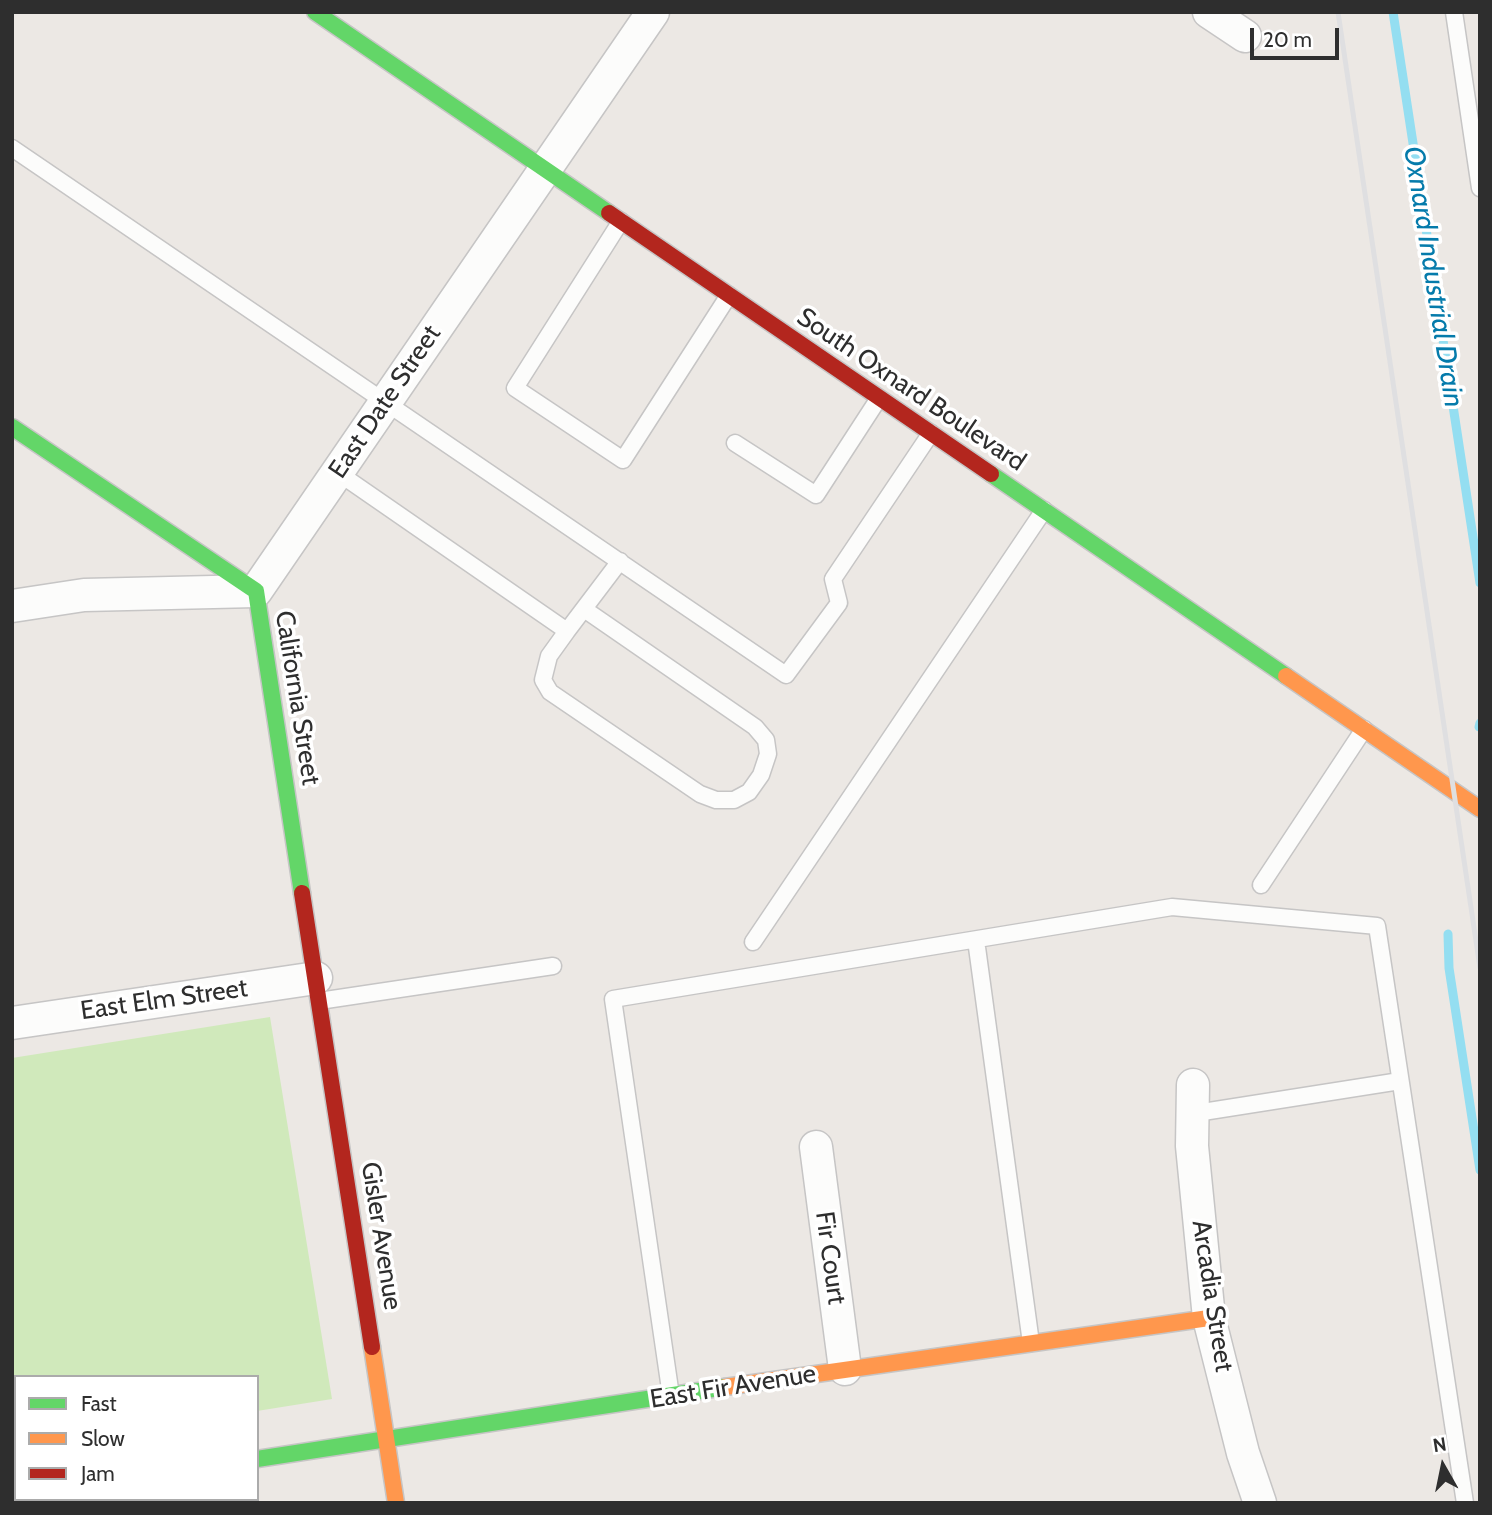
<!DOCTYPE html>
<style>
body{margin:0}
#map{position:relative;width:1492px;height:1515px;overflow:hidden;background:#ece8e4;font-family:Cabin,sans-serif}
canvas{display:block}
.frame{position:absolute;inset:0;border:14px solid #2e2e2e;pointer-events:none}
.legend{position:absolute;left:14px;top:1375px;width:245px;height:126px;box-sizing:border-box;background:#fff;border:2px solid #ababab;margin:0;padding:9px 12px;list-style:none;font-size:21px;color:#2e2e2e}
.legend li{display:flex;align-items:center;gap:14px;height:35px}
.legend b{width:35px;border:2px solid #ababab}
.north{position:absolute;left:1408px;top:1431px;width:70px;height:70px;-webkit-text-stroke:5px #fff;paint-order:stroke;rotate:351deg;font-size:19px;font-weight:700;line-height:28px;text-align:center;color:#2e2e2e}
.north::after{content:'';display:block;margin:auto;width:24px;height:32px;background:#2e2e2e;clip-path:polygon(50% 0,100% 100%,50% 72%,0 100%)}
.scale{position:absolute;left:1250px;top:28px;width:89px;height:32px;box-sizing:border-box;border:4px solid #2e2e2e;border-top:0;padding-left:9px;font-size:21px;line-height:24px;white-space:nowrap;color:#2e2e2e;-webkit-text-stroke:5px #fff;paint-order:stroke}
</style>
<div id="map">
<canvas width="1492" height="1515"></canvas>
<div class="frame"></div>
<ul class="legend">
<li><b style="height:9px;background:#63d668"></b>Fast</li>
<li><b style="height:9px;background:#ff974d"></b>Slow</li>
<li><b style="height:9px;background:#b3261e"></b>Jam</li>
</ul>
<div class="north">N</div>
<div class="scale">20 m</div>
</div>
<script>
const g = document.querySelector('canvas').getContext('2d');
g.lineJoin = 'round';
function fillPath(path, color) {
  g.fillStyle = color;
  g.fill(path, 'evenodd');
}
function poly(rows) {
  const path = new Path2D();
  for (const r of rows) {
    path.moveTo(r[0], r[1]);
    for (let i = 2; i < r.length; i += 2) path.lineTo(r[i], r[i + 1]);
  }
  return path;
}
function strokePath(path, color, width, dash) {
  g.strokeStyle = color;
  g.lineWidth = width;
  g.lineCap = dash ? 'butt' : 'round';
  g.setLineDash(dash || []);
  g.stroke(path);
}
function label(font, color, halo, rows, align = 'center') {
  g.font = font + ' Cabin,sans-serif';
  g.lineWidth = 7;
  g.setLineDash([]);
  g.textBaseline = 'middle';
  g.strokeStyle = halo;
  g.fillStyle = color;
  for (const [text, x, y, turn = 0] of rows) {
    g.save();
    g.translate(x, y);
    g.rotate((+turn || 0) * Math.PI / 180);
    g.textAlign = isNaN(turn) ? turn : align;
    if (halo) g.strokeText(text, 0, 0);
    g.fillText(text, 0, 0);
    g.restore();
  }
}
const green = poly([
 [270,1017,332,1399,257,1411,257,1377,16,1377,16,1450,12,1451,12,1058]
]);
const stream = poly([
 [1393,12,1480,583],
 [1479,727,1480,723],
 [1448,934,1449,968,1480,1170]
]);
const lane = poly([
 [1454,12,1480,188],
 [12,148,786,675,839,603,833,579,931,433],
 [621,221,515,388,623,460,729,295],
 [735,443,816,495,879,398],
 [337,472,567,631],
 [584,609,755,727,766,740,768,754,761,775,749,792,734,800,716,800,700,794,550,692,543,680,549,656,567,631,620,561],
 [1261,885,1364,729],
 [976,940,1031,1343],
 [753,942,1044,510],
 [319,1001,553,966],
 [1190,1114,1400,1081],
 [671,1396,613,999,1172,907,1377,926,1465,1503]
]);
const street = poly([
 [1209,12,1245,36],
 [12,606,84,595,256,591,653,12],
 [12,1023,316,978],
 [1193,1085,1192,1146,1209,1318,1243,1453,1260,1503],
 [816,1147,845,1369],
 [12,1496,16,1495]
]);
const fast = poly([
 [315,12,609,213],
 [12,427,256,591,302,893],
 [991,474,1286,676],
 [257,1459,725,1387]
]);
const slow = poly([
 [1286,676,1480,809],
 [372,1347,396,1503],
 [725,1387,1209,1318]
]);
const jam = poly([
 [609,213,991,474],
 [302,893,372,1347]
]);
const rail = poly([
 [1338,12,1480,968]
]);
const streetNames = [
 ["South Oxnard Boulevard",911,390,34],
 ["East Date Street",385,402,-56],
 ["California Street",297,698,81],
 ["East Elm Street",164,1000,-8],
 ["Gisler Avenue",381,1236,81],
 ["Fir Court",830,1258,82],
 ["Arcadia Street",1212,1296,81],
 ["East Fir Avenue",733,1387,-9]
];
const waterNames = [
 ["Oxnard Industrial Drain",1433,277,81]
];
fillPath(green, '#d0e9bb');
strokePath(stream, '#94def1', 9);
strokePath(lane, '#c6c5c5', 19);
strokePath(street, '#c6c5c5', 35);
strokePath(fast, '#c6c5c5', 19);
strokePath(slow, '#c6c5c5', 19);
strokePath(jam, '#c6c5c5', 19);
strokePath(lane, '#fcfcfb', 16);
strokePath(street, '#fcfcfb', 32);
strokePath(fast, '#63d668', 16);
strokePath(slow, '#ff974d', 16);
strokePath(jam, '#b3261e', 16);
strokePath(rail, '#dfdfe1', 5);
label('26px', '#2e2e2e', '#fff', streetNames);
label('italic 28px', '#057bab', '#fff', waterNames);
</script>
